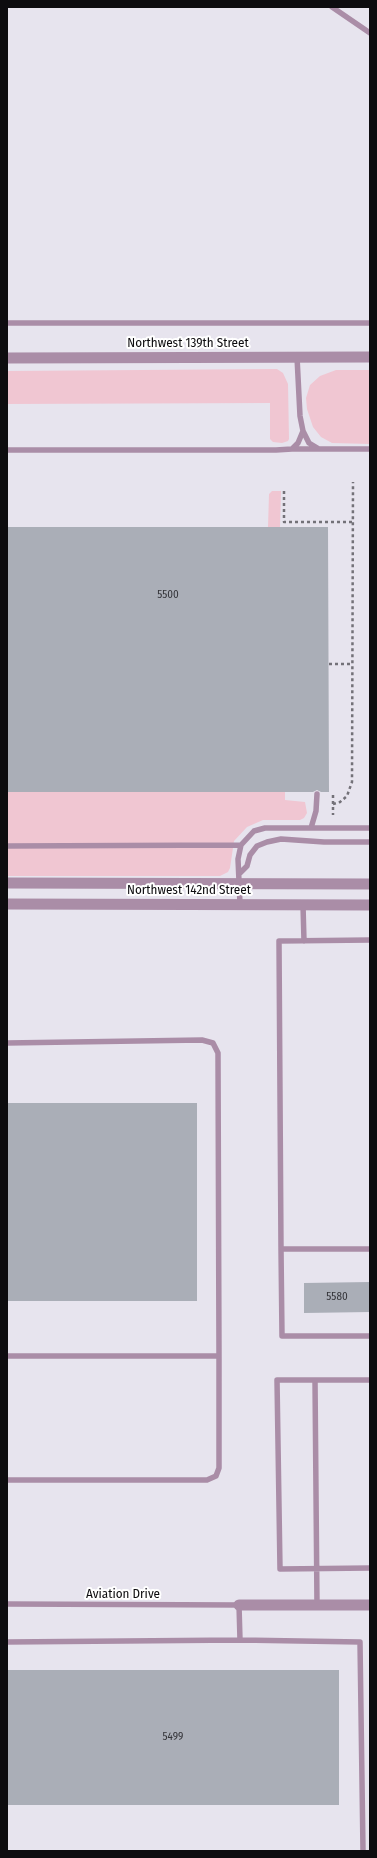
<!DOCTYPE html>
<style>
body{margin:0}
#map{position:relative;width:377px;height:1858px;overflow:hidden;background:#e7e4ee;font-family:"Fira Sans Condensed",sans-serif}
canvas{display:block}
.frame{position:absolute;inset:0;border:8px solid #0d0c0f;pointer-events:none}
</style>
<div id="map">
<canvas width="377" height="1858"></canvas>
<div class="frame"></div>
</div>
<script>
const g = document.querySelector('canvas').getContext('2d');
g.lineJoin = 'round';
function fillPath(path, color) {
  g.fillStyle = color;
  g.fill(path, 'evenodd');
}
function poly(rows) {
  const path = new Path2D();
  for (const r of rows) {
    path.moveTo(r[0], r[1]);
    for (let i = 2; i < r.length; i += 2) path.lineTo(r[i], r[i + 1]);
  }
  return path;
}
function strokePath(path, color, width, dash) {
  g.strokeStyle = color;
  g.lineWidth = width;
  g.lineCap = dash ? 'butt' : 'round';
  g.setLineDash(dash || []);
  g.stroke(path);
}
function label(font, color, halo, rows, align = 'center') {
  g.font = font + ' "Fira Sans Condensed",sans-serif';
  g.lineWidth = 4;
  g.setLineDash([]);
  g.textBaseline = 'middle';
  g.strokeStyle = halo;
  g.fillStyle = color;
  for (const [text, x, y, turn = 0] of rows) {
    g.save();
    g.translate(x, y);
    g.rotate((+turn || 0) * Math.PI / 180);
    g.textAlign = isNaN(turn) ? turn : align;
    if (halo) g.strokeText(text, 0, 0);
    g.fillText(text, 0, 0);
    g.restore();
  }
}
const green = poly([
 [277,369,283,373,288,384,289,439,288,441,282,443,273,442,270,439,270,403,7,404,7,371],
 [336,370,370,370,370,444,332,443,321,437,313,427,307,409,306,398,310,385,320,376],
 [272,491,281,491,280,527,268,527,269,494],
 [7,792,285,792,285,800,305,802,307,813,304,818,300,820,263,820,247,827,234,841,230,868,228,872,220,876,7,876]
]);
const building = poly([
 [7,527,328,527,329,792,321,792,317,790,313,792,7,792],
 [7,1103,197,1103,197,1301,7,1301],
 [370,1282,370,1312,304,1313,304,1283],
 [7,1670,339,1670,339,1805,7,1805]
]);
const path = poly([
 [284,491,284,522,353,522],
 [329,664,352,664],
 [333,795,333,815],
 [333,804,340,802,347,796,352,782,353,482]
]);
const service = poly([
 [332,7,370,33],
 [7,323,370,323],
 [297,357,300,416,303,431,309,443,319,449,370,449],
 [292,449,318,449],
 [7,450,276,450,292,449,298,443,303,431],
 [311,828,316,811,317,794],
 [7,846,241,845],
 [240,873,247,866,250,855,257,846,267,842,281,839,324,842,370,842],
 [240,904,238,859,241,845,254,831,265,828,370,828],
 [303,905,304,941],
 [370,940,279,941,281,1249,370,1249],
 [7,1043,202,1040,213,1043,218,1053,219,1356,219,1468,216,1476,207,1480,7,1480],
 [281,1249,282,1336,370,1336],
 [7,1356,219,1356],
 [315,1380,317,1605],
 [370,1380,277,1380,280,1569,370,1568],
 [7,1604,239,1605,240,1640,7,1642],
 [240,1640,360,1642,363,1851]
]);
const minor = poly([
 [7,358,370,357],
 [7,883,370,884],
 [7,904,370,905],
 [239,1605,370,1605]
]);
const numberNames = [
 ["5500",168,595],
 ["5580",337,1297],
 ["5499",173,1737]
];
const streetNames = [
 ["Northwest 139th Street",188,343],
 ["Northwest 142nd Street",189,890],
 ["Aviation Drive",123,1594]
];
fillPath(green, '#f0c6d2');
fillPath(building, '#aaaeb7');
strokePath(path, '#737178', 2.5, [3, 3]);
strokePath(service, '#aa8da7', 5.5);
strokePath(minor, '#aa8da7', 11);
label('11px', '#343439', null, numberNames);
label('13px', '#0d0c0f', '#fff', streetNames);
</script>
